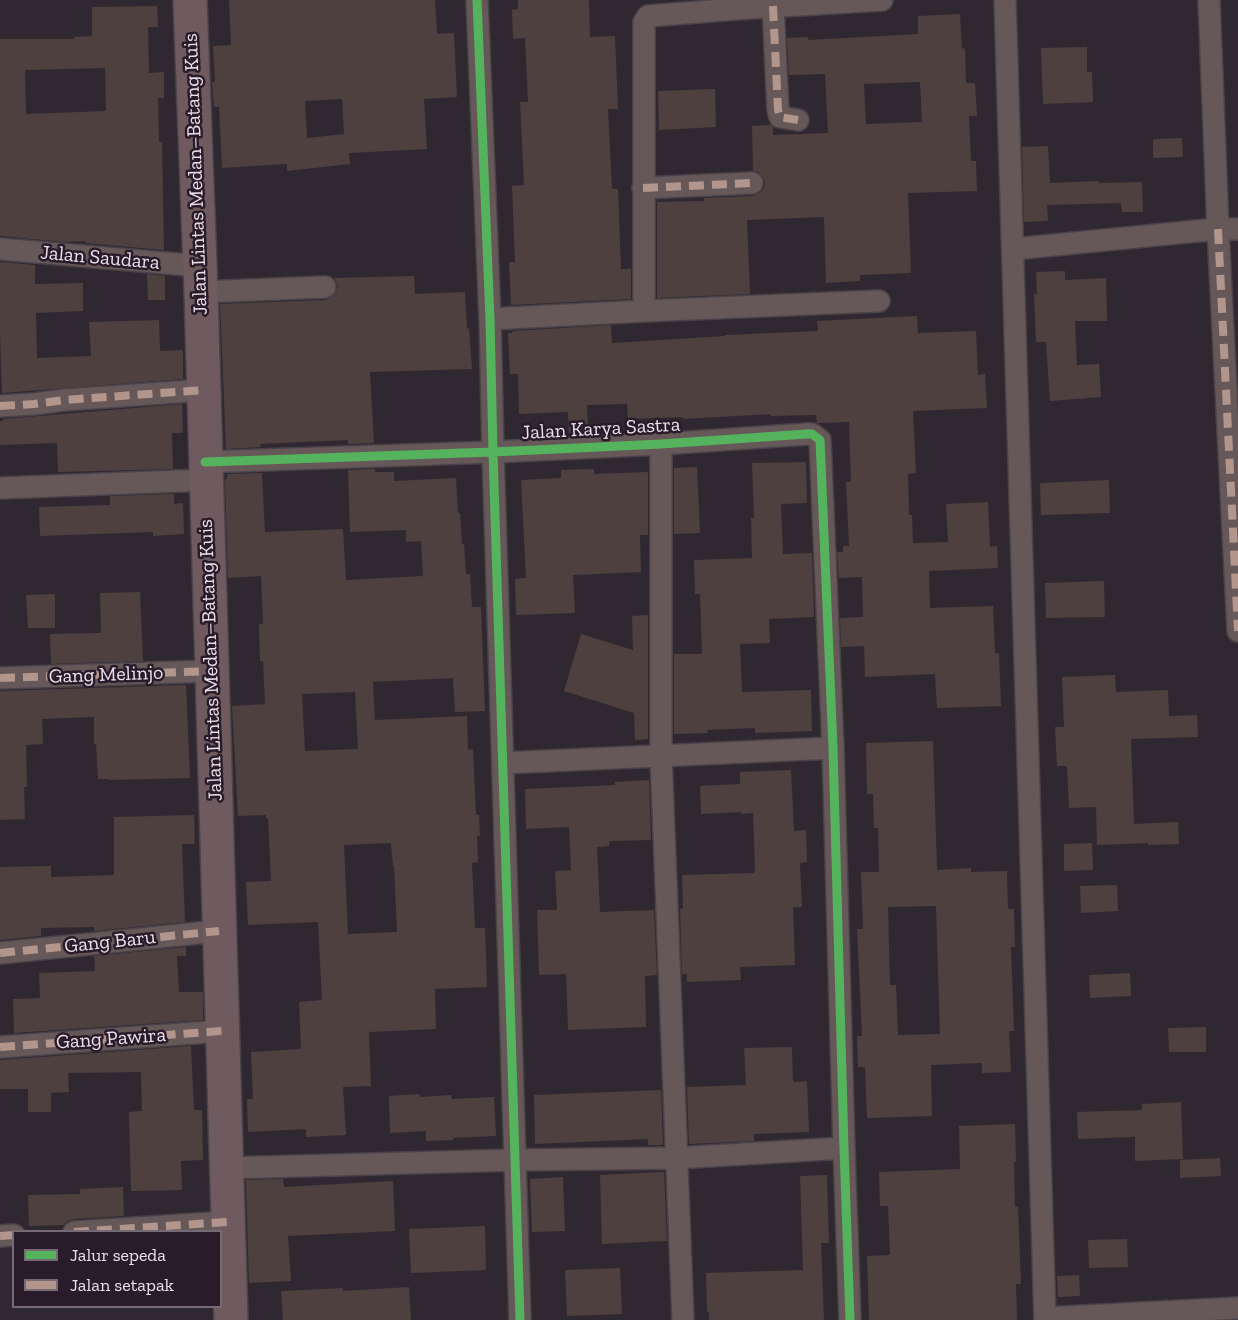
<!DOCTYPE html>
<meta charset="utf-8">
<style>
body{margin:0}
#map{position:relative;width:1238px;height:1320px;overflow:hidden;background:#302830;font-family:"Zilla Slab",serif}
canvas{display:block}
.legend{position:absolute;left:12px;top:1230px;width:210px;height:78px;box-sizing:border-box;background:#291b29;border:2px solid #776a77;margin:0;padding:8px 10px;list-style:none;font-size:18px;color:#ebe1eb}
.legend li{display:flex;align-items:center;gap:12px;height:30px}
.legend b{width:30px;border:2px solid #776a77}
</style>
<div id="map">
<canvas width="1238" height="1320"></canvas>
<ul class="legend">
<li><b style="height:8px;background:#56b35d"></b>Jalur sepeda</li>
<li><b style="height:8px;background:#b2968c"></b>Jalan setapak</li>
</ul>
</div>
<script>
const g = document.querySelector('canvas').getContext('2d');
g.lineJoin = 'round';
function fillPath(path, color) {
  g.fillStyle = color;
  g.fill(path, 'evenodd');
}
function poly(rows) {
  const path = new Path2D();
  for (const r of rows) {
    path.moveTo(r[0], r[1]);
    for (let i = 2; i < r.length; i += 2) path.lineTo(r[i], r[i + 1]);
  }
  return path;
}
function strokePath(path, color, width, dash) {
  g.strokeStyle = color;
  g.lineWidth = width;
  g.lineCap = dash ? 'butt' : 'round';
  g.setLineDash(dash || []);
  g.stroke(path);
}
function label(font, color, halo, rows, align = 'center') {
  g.font = font + ' "Zilla Slab",serif';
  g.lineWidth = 5;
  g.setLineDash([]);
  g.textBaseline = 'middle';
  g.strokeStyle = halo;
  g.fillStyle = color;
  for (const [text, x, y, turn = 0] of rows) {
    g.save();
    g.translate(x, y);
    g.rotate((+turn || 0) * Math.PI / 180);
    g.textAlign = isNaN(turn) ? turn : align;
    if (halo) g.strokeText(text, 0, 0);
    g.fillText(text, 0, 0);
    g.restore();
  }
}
const building = poly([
 [229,0,435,0,437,34,454,33,457,97,424,99,427,149,349,153,350,164,287,171,287,164,222,168,219,107,214,107,212,82,215,82,213,46,231,45],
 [342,99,344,134,307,138,305,101],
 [518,0,589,0,590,37,615,36,618,109,608,109,612,189,618,189,621,269,631,269,631,299,511,305,509,262,515,262,512,186,524,185,520,102,528,102,525,38,513,39,512,10,518,9],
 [157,6,158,27,148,27,149,73,164,72,164,98,158,98,159,142,162,142,164,250,85,243,85,241,65,242,0,236,0,39,74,39,74,37,92,36,92,7],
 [105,68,106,111,26,114,25,70],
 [960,14,962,49,965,48,966,83,975,83,977,116,969,116,971,161,976,161,977,191,908,193,911,273,860,275,860,281,826,283,824,217,747,220,750,294,657,298,657,202,704,201,704,198,753,196,759,193,764,188,765,182,762,176,758,172,753,171,752,126,770,125,773,127,773,135,828,133,825,74,789,75,787,38,808,37,808,40,918,34,918,16],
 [920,82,922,122,866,124,864,84],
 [1087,47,1087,72,1092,72,1093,102,1043,104,1041,48],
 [715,89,716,127,659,130,658,91],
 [1182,138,1183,157,1153,158,1153,139],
 [1048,146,1050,183,1099,181,1099,183,1142,182,1143,212,1122,212,1121,203,1047,205,1048,221,1024,222,1022,147],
 [0,262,35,265,35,284,83,283,83,311,36,313,37,358,91,356,89,322,159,320,160,351,183,350,183,379,2,393,0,332],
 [1065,271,1065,280,1106,278,1107,321,1075,321,1077,365,1099,364,1101,397,1050,401,1046,342,1036,342,1034,294,1037,294,1036,272],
 [147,274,165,276,165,300,148,300],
 [414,276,415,294,465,292,467,329,469,328,472,369,370,372,374,443,348,444,348,440,260,444,261,447,226,449,220,304,326,300,332,297,336,292,338,286,334,278],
 [917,316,918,333,976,331,978,375,985,374,987,408,913,411,916,473,908,474,909,515,912,515,913,543,948,542,946,504,988,502,990,547,997,546,998,568,929,571,930,608,993,606,995,653,999,653,1001,706,937,708,935,674,865,677,864,646,841,647,840,618,863,617,862,577,839,578,837,552,843,552,843,546,849,546,846,482,851,482,849,422,818,423,817,423,816,415,771,416,771,414,683,419,683,417,628,419,627,404,587,405,588,432,569,433,568,412,519,414,518,374,510,374,508,333,512,333,512,331,611,325,612,343,725,336,725,335,818,331,817,321],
 [182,404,183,433,172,433,173,469,58,472,57,443,0,445,0,421,3,421,3,419],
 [806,462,807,503,781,504,783,554,812,553,814,617,769,619,770,643,740,644,742,692,811,690,812,731,755,733,755,728,707,730,708,733,674,734,674,654,702,654,700,594,695,594,694,560,752,558,751,518,754,518,752,463],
 [697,467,700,533,674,534,674,468],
 [375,469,375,472,394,472,394,481,456,478,458,513,460,513,462,544,464,544,466,574,470,574,472,607,481,607,485,711,455,712,453,678,373,682,375,720,467,716,468,750,473,749,476,815,479,815,480,836,477,836,478,862,472,863,475,928,485,928,487,987,435,989,436,1029,369,1032,371,1086,343,1087,346,1135,306,1137,306,1129,248,1132,247,1099,253,1099,251,1052,301,1049,299,1002,322,1000,318,922,248,925,246,882,271,881,268,818,266,818,266,815,238,816,232,706,265,704,263,661,260,661,259,624,263,624,261,576,228,578,225,479,227,479,227,474,262,473,265,532,343,529,346,580,423,576,421,541,406,542,406,530,350,532,348,470],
 [355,692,358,749,305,751,302,694],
 [391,843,393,867,394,866,397,932,348,934,344,845],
 [594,469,594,474,648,472,648,535,640,535,641,572,573,575,575,613,516,615,515,579,526,578,521,480,561,478,561,470],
 [1109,480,1110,513,1041,515,1040,483],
 [174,494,174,504,183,503,184,534,153,536,153,532,40,536,39,507,110,505,110,496],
 [1104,581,1105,617,1046,618,1045,583],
 [140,592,143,661,51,664,50,634,101,633,100,593],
 [55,594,55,628,28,628,26,595],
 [648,615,648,739,635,740,634,713,564,691,581,634,633,650,632,616],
 [1115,675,1116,692,1168,690,1169,716,1197,715,1198,737,1131,739,1134,824,1178,822,1179,844,1148,845,1148,843,1097,845,1096,807,1069,808,1067,766,1057,766,1055,727,1064,727,1062,677],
 [186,685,190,778,109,780,109,779,98,779,96,744,94,744,94,717,42,719,43,744,26,745,27,787,24,787,25,819,0,820,0,691],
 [933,741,937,870,971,868,971,872,1007,871,1008,909,1014,909,1015,947,1011,947,1014,1031,1009,1031,1011,1072,982,1073,982,1063,931,1065,932,1116,867,1118,865,1067,858,1067,857,1036,862,1036,857,929,863,929,861,872,879,872,878,828,874,828,873,794,867,794,866,743],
 [936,906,940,1034,898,1035,896,985,890,985,888,907],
 [791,770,794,831,806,830,807,862,800,863,802,907,793,907,795,965,740,967,741,980,687,982,687,974,682,974,680,909,683,908,682,875,754,873,755,869,753,813,741,814,741,812,701,814,700,786,740,784,740,772],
 [649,780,651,840,609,841,609,846,597,847,600,912,654,910,657,975,645,976,646,1027,568,1030,566,974,539,975,537,910,557,910,555,871,571,870,569,827,526,829,525,789,615,785,615,782],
 [194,815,195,844,182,844,185,922,94,931,94,927,41,928,41,936,0,940,0,867,51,866,51,877,114,875,114,817],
 [1092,843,1093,870,1064,871,1064,844],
 [1117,885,1118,911,1081,913,1080,886],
 [186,947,186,956,177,956,179,992,203,992,203,1020,14,1033,13,999,40,998,39,973,95,971,94,956],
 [1130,973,1131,996,1090,998,1089,975],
 [1206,1027,1206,1052,1169,1052,1168,1028],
 [191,1046,194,1110,202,1110,203,1160,181,1161,182,1190,131,1191,129,1112,142,1111,141,1072,68,1073,69,1092,51,1093,51,1112,28,1112,28,1089,0,1089,0,1060],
 [792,1047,793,1082,807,1081,809,1132,754,1134,754,1141,689,1144,687,1087,746,1085,744,1048],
 [661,1090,663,1145,648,1145,648,1139,535,1144,534,1095],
 [419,1094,420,1097,451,1095,452,1099,494,1097,496,1136,453,1138,453,1140,426,1141,426,1131,390,1133,389,1096],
 [1181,1102,1183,1159,1135,1161,1135,1137,1078,1139,1077,1112,1142,1110,1142,1104],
 [1015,1124,1016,1162,1014,1162,1015,1207,1018,1207,1021,1284,1016,1284,1017,1320,869,1320,867,1256,890,1255,888,1206,880,1206,879,1172,960,1169,959,1126],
 [1220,1158,1221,1176,1180,1178,1180,1160],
 [664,1172,667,1241,602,1244,600,1175],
 [827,1175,829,1243,821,1243,824,1320,709,1320,709,1312,707,1312,706,1273,803,1270,800,1176],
 [563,1177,565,1231,532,1232,530,1179],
 [283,1179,284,1187,393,1181,395,1231,288,1236,291,1281,249,1283,246,1180],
 [123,1187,124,1216,73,1219,67,1221,64,1225,29,1226,28,1195,80,1194,80,1189],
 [485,1226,486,1270,411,1273,409,1229],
 [1127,1239,1128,1267,1089,1268,1088,1240],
 [620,1268,622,1314,567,1316,565,1270],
 [1079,1275,1080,1296,1058,1297,1057,1276],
 [409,1287,411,1320,283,1320,281,1291,343,1288,343,1291]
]);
const street = poly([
 [477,0,490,319,493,452,520,1320],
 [1005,0,1045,1320],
 [1209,0,1218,229,1238,631],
 [773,6,778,110,780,117,798,120],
 [643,188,752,183],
 [0,249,200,266],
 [1013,249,1218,229,1238,229],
 [201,292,325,287],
 [644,311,879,301],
 [490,319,644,311,644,22,648,16,749,8,882,0],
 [0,406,34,404,64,400,204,390],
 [661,444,661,756,683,1320],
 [205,462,493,452,661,444,807,434,812,434,820,440,833,748,844,1148,850,1320],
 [0,488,206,480],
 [0,678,212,671],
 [503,763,833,748],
 [0,953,219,931],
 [0,1047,222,1031],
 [226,1168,515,1160,677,1158,844,1148],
 [74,1232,228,1222],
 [0,1236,14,1235],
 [1045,1318,1238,1308]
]);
const highway = poly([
 [190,0,201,292,231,1320]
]);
const quiet = poly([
 [773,6,778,110,780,117,798,120],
 [643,188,752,183],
 [1218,229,1238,631],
 [0,406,34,404,64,400,204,390],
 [0,678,212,671],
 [0,953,219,931],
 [0,1047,222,1031],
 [74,1232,228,1222],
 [0,1236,14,1235]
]);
const cycleway = poly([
 [477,0,490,319,493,452,520,1320],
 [205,462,493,452,661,444,807,434,812,434,820,440,833,748,844,1148,850,1320]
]);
const streetNames = [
 ["Jalan Lintas Medan–Batang Kuis",196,174,-92],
 ["Jalan Saudara",100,258,5],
 ["Jalan Karya Sastra",601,429,-3],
 ["Jalan Lintas Medan–Batang Kuis",211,660,-92],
 ["Gang Melinjo",106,675,-2],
 ["Gang Baru",110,942,-6],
 ["Gang Pawira",111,1039,-4]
];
fillPath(building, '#4e403f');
strokePath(street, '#494349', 24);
strokePath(highway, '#494349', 36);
strokePath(street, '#665759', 21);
strokePath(highway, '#6f5b5f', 33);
strokePath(quiet, '#b2968c', 8, [15, 8]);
strokePath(cycleway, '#56b35d', 9);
label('20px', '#ebe1eb', '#291b29', streetNames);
</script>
